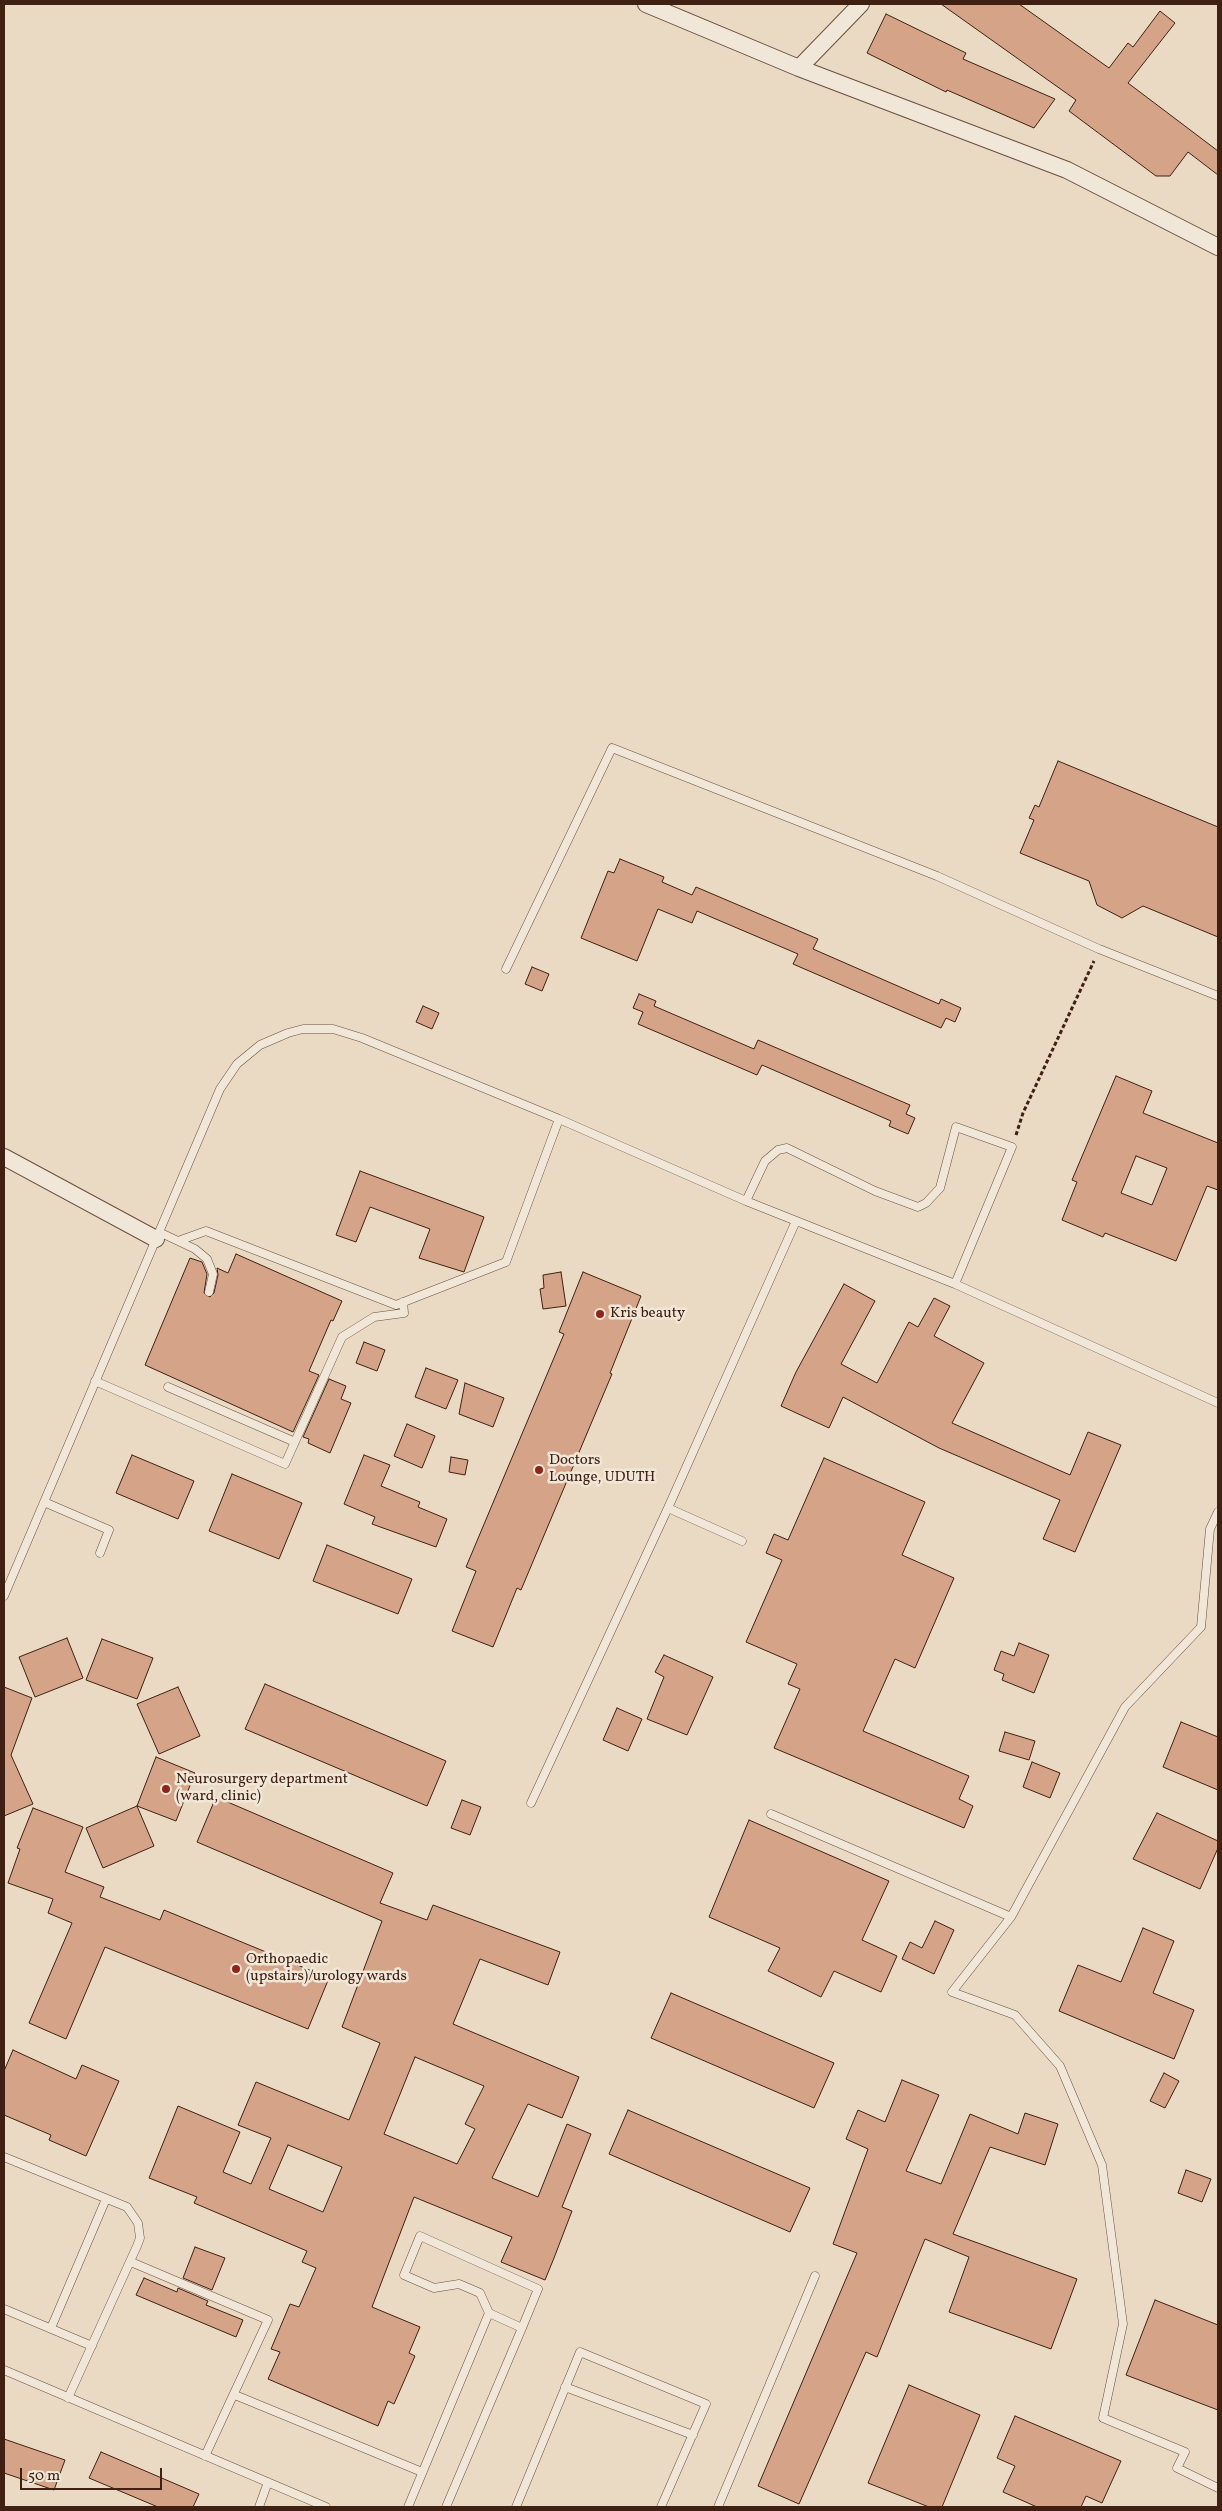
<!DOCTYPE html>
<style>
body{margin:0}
#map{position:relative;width:1222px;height:2511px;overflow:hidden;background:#eadac3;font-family:Vollkorn,serif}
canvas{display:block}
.frame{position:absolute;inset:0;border:5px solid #3f2012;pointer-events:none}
.scale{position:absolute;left:20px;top:2468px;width:142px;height:22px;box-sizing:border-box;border:2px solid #3f2012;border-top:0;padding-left:6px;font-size:15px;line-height:18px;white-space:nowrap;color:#3f2012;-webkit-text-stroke:4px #f1e7d8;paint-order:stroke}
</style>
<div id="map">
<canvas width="1222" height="2511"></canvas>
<div class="frame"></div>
<div class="scale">50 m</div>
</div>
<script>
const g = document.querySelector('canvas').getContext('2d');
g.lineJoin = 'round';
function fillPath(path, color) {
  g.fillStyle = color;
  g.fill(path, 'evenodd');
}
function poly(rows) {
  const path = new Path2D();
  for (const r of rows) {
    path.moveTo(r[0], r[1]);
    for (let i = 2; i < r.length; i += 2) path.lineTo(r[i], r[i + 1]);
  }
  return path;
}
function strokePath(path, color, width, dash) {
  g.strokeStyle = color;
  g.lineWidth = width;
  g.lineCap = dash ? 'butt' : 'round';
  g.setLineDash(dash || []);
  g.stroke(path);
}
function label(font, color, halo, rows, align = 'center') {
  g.font = font + ' Vollkorn,serif';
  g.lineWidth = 5;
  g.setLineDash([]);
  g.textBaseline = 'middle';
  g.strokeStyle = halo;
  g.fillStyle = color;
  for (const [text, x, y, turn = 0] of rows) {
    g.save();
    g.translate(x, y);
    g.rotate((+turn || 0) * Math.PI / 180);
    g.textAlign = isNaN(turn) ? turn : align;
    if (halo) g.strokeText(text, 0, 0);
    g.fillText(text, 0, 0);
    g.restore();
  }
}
const building = poly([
 [941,4,1019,4,1109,68,1128,43,1133,47,1160,11,1175,23,1128,83,1218,151,1218,175,1188,152,1170,176,1156,176,1069,111,1076,100,941,4],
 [886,14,966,53,963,59,1055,99,1034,128,947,90,946,92,867,53,886,14],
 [1058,761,1218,827,1218,937,1143,906,1122,918,1097,905,1089,881,1020,853,1034,820,1029,818,1035,805,1039,807,1058,761],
 [620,859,664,877,662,882,692,895,696,887,818,939,813,949,939,1004,941,999,961,1008,955,1022,946,1018,941,1028,793,964,798,954,697,911,692,923,658,909,637,961,581,938,608,871,614,873,620,859],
 [532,967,549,974,542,991,525,984,532,967],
 [639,994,656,1001,654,1006,754,1049,758,1040,910,1105,906,1114,915,1118,908,1134,889,1126,891,1121,762,1065,757,1075,638,1024,643,1012,633,1008,639,994],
 [423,1006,439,1013,432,1029,416,1022,423,1006],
 [1116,1076,1152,1091,1143,1113,1218,1143,1218,1190,1207,1186,1176,1261,1105,1233,1103,1237,1062,1220,1077,1182,1072,1180,1116,1076],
 [1136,1156,1167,1168,1152,1205,1121,1193,1136,1156],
 [360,1171,484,1217,464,1272,419,1258,430,1229,370,1207,356,1242,336,1235,360,1171],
 [236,1254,342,1301,333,1321,331,1320,309,1371,319,1375,293,1432,145,1365,190,1258,202,1262,207,1274,204,1293,210,1297,214,1293,218,1275,217,1268,228,1273,236,1254],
 [561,1272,566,1306,543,1309,540,1289,544,1288,543,1275,561,1272],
 [583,1272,641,1296,610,1373,612,1374,521,1590,517,1588,493,1647,452,1631,476,1571,466,1567,564,1334,559,1332,583,1272],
 [844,1284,875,1301,841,1364,877,1383,909,1322,918,1327,934,1298,950,1306,934,1336,984,1363,952,1423,1070,1475,1088,1432,1121,1445,1075,1552,1043,1539,1060,1500,939,1448,843,1397,829,1428,781,1406,796,1372,844,1284],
 [364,1342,385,1350,377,1371,356,1363,364,1342],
 [426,1368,458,1380,446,1409,415,1397,426,1368],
 [329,1379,346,1386,341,1399,351,1403,330,1453,308,1443,309,1439,303,1437,329,1379],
 [465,1383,504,1398,493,1427,459,1414,465,1383],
 [407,1424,435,1436,422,1468,394,1456,407,1424],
 [132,1455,194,1481,178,1519,116,1493,132,1455],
 [364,1455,390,1465,381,1486,420,1502,418,1507,447,1519,436,1547,372,1524,375,1517,344,1504,364,1455],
 [451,1457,468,1460,465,1475,449,1472,451,1457],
 [824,1458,925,1502,902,1555,954,1578,915,1668,895,1659,863,1731,969,1776,959,1799,973,1806,964,1828,774,1748,800,1689,788,1684,797,1664,746,1642,782,1560,766,1553,774,1534,788,1540,824,1458],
 [232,1474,302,1503,279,1559,209,1531,232,1474],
 [327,1545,412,1579,398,1614,313,1581,327,1545],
 [67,1638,83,1678,35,1697,19,1657,67,1638],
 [102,1639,153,1658,137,1699,86,1680,102,1639],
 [1019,1643,1049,1655,1034,1693,1002,1680,1004,1674,994,1670,1001,1651,1014,1656,1019,1643],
 [664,1655,713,1677,687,1735,647,1719,664,1677,655,1672,664,1655],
 [265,1684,446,1761,427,1806,245,1729,265,1684],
 [4,1687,32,1698,11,1755,33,1804,4,1816,4,1687],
 [178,1687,200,1736,159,1754,137,1704,178,1687],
 [617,1708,642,1719,628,1751,603,1740,617,1708],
 [1181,1722,1218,1737,1218,1790,1163,1767,1181,1722],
 [1005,1732,1035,1741,1029,1760,999,1751,1005,1732],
 [156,1757,195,1773,176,1821,137,1806,156,1757],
 [1032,1762,1060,1773,1050,1798,1023,1787,1032,1762],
 [216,1797,393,1873,380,1903,427,1920,433,1905,560,1952,548,1985,480,1959,453,2024,579,2077,562,2118,528,2104,492,2178,538,2197,567,2124,591,2134,562,2207,572,2211,554,2258,545,2280,501,2262,512,2237,414,2197,372,2307,420,2327,409,2353,415,2356,394,2404,388,2401,378,2426,268,2379,280,2352,271,2349,290,2304,299,2307,316,2268,302,2262,307,2251,194,2203,197,2197,149,2178,178,2106,240,2132,223,2172,251,2184,271,2138,238,2125,256,2082,349,2120,380,2043,342,2027,382,1921,197,1842,216,1797],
 [415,2057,484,2086,465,2124,475,2129,457,2164,384,2134,415,2057],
 [288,2145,342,2167,323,2212,269,2189,288,2145],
 [462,1800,481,1807,470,1835,451,1828,462,1800],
 [137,1806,154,1846,103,1868,86,1828,137,1806],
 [33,1808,83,1827,65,1872,104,1887,100,1897,160,1920,164,1910,329,1978,308,2029,105,1947,66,2039,29,2023,72,1923,48,1913,53,1899,8,1883,20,1849,17,1848,33,1808],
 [1157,1813,1218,1841,1218,1848,1200,1889,1133,1859,1157,1813],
 [749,1820,889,1881,862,1940,897,1956,881,1992,834,1971,821,1997,768,1971,780,1948,709,1917,749,1820],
 [935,1921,954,1930,934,1974,902,1959,910,1942,922,1948,935,1921],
 [1143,1928,1174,1941,1153,1993,1194,2010,1174,2059,1059,2011,1078,1965,1121,1982,1143,1928],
 [671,1993,834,2063,814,2108,651,2038,671,1993],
 [13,2050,76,2079,82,2065,119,2081,86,2156,49,2140,51,2135,4,2115,4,2071,13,2050],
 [1164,2073,1179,2081,1165,2108,1150,2101,1164,2073],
 [902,2080,939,2095,906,2171,941,2184,970,2114,1018,2134,1025,2113,1058,2124,1045,2165,990,2147,953,2234,1077,2279,1051,2349,949,2312,969,2257,925,2239,877,2357,866,2352,799,2504,758,2486,857,2253,833,2244,868,2149,846,2139,858,2110,885,2122,902,2080],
 [628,2110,810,2188,790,2232,609,2154,628,2110],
 [1186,2170,1211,2179,1202,2202,1178,2193,1186,2170],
 [195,2247,225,2258,212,2290,183,2278,195,2247],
 [144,2278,177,2292,178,2288,208,2301,206,2305,243,2320,236,2337,136,2295,144,2278],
 [1155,2300,1218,2325,1218,2410,1126,2375,1155,2300],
 [909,2385,980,2415,942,2507,929,2507,868,2483,909,2385],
 [1015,2416,1121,2461,1102,2503,1086,2496,1081,2507,1037,2507,1003,2492,1015,2466,997,2458,1015,2416],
 [4,2439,65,2460,54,2490,4,2473,4,2439],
 [101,2452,199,2494,193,2507,158,2507,89,2478,101,2452]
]);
const path = poly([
 [1016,1135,1023,1113,1094,961]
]);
const service = poly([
 [506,969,612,748,937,876,1099,949,1218,996],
 [746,1201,765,1161,778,1150,787,1148,875,1191,918,1207,926,1203,940,1188,956,1127,1012,1147,955,1284],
 [159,1232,195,1249,207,1259,213,1274,209,1292],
 [178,1241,206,1231,396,1305,506,1262,559,1119],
 [95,1381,285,1464,342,1337,374,1317,404,1313,403,1302],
 [168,1387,295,1442],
 [44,1502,109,1530,100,1553],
 [668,1508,742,1541],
 [1218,1512,1210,1529,1201,1627,1125,1707,1011,1917,952,1992,1015,2015,1060,2066,1102,2165,1123,2324,1103,2418,1185,2452,1177,2468,1218,2488],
 [4,1596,220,1089,237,1064,260,1045,288,1033,303,1029,333,1029,362,1038,559,1119,746,1201,955,1284,1218,1403],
 [531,1803,668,1508,796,1221],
 [771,1814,1011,1917],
 [4,2157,127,2207,138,2223,140,2238,137,2246,68,2398],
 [131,2262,268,2320,205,2456],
 [4,2309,92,2346],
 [51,2328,106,2199],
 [4,2370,326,2507],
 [565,2387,693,2435],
 [235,2395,422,2472],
 [259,2507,268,2482],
 [408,2507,489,2313],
 [446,2507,522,2328,538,2289,420,2236,404,2275,434,2288,459,2284,480,2293,489,2313,522,2328],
 [516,2507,580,2352,706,2404,661,2507],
 [718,2507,815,2276]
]);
const minor = poly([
 [646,4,799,68,1067,170,1218,247],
 [799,68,861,4],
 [4,1157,156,1239]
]);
const markers = [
 [600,1314,5,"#8f2418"],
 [539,1470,5,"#8f2418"],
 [166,1789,5,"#8f2418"],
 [236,1969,5,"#8f2418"]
];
const poiNames = [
 ["Kris beauty",610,1314],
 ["Doctors",549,1461],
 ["Lounge, UDUTH",549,1478],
 ["Neurosurgery department",176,1780],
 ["(ward, clinic)",176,1797],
 ["Orthopaedic",246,1960],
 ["(upstairs)/urology wards",246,1977]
];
fillPath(building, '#d5a388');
strokePath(building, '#3f2012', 1);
strokePath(service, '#6a4e3e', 9);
strokePath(minor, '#6a4e3e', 18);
strokePath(path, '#3f2012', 3, [4, 2.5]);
strokePath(service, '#f1e7d8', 8);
strokePath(minor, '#f1e7d8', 16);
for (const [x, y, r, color] of markers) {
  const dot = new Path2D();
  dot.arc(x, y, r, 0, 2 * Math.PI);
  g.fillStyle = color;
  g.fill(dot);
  strokePath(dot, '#f1e7d8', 2);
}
label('15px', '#3f2012', '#f1e7d8', poiNames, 'left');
</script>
